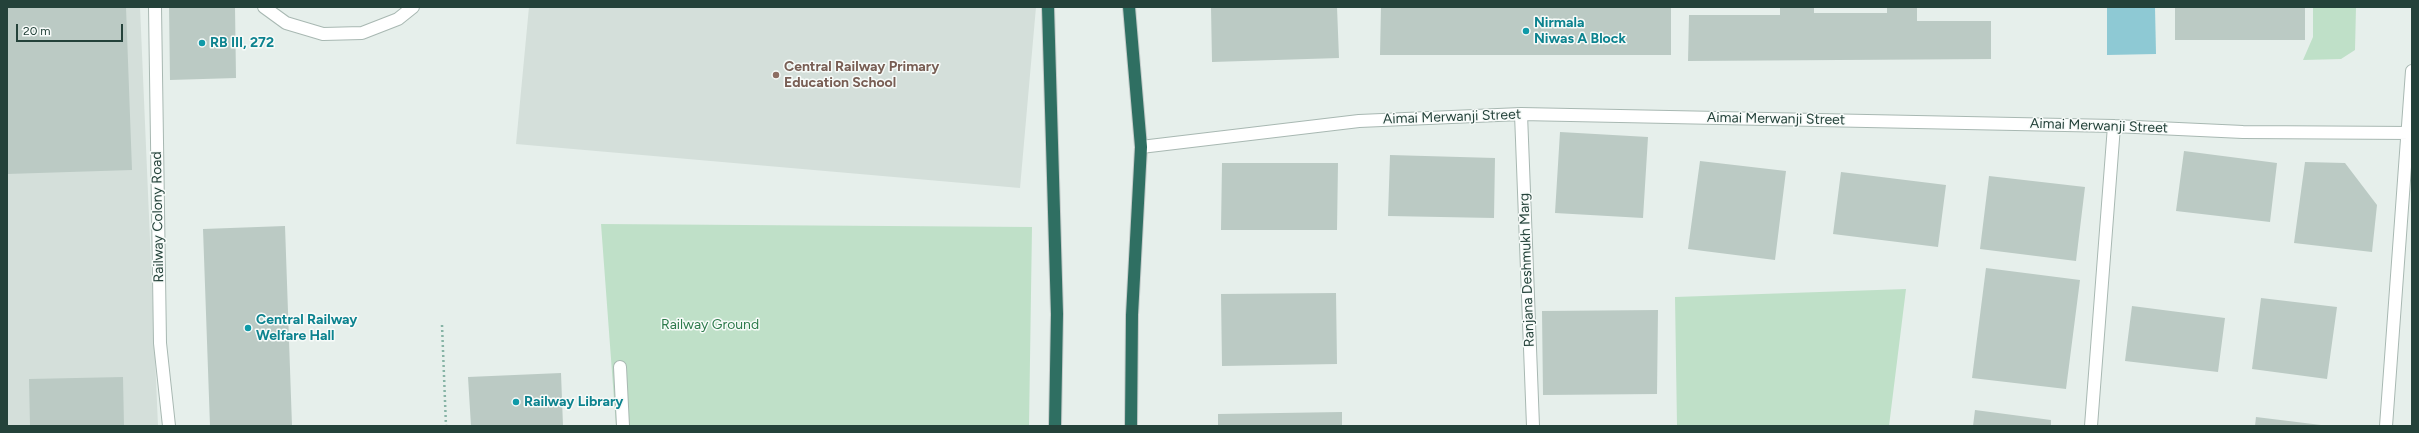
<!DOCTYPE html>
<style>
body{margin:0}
#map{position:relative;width:2419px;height:433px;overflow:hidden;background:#e6efeb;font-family:Figtree,sans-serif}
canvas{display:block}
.frame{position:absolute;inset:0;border:8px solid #24423a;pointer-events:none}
.scale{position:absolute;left:16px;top:24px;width:107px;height:18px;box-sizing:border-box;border:2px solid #24423a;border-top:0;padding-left:5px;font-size:12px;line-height:14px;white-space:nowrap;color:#24423a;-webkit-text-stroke:3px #f7fbf9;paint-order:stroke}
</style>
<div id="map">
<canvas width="2419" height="433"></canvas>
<div class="frame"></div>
<div class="scale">20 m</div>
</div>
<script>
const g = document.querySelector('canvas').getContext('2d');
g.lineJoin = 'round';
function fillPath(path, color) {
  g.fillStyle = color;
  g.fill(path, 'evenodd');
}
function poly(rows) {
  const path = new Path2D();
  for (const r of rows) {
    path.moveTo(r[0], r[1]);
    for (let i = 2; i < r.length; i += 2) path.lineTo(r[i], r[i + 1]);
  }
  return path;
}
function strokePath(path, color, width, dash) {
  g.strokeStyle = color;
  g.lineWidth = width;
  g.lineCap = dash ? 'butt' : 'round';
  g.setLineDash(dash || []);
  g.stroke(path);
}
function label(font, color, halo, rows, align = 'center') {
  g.font = font + ' Figtree,sans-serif';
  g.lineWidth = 3;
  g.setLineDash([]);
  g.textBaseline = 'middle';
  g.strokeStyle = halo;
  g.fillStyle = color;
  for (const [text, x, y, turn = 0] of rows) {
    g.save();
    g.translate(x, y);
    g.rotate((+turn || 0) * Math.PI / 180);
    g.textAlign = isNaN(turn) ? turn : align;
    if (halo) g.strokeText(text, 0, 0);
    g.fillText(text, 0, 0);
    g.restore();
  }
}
const built = poly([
 [7,7,140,7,158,426,7,426],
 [529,7,1036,7,1020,188,516,144]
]);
const green = poly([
 [2313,7,2356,7,2355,50,2341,59,2303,60,2313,37],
 [601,224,1032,227,1029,426,616,426],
 [1906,289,1889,426,1677,426,1675,297]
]);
const water = poly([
 [2107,7,2155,7,2156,54,2107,55]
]);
const building = poly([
 [7,7,126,7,132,170,7,174],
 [169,7,235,7,236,78,170,80],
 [1211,7,1337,7,1339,58,1212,62],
 [1381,7,1671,7,1671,55,1380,55],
 [1780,7,1814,7,1814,13,1887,13,1887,7,1917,7,1917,21,1991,21,1991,59,1688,61,1689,15,1780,15],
 [2175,7,2305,7,2305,40,2175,40],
 [1560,132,1648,137,1643,218,1555,213],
 [2184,151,2277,163,2270,222,2176,211],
 [1390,155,1495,158,1494,218,1388,216],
 [1700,161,1786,171,1775,260,1688,249],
 [2305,162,2345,163,2377,205,2372,252,2294,243],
 [1222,163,1338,163,1337,230,1221,230],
 [1841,172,1946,185,1938,247,1833,234],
 [1989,176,2085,187,2076,261,1980,249],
 [285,226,292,426,210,426,203,229],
 [1986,268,2080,280,2066,389,1972,378],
 [1336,293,1337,364,1222,366,1221,294],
 [2261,298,2337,307,2327,379,2252,369],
 [2132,306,2225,318,2218,372,2125,361],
 [1658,310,1657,394,1543,395,1542,311],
 [561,373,563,426,471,426,468,377],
 [123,377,124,426,30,426,29,379],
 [1975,410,2051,420,2051,426,1973,426],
 [1342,412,1342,426,1218,426,1218,414],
 [2256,417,2321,425,2321,426,2255,426]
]);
const path = poly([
 [442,325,446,426]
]);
const lane = poly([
 [620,367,623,426]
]);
const street = poly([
 [155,7,160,343,169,426],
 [264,7,286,23,323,34,362,33,398,19,413,7],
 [1521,114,1533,426],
 [1141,147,1359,121,1521,114,2114,126,2243,132,2412,133],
 [2091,426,2114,126],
 [2386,426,2412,71]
]);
const highway = poly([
 [1048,7,1057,314,1055,426],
 [1129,7,1141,147,1132,315,1131,426]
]);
const markers = [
 [1526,31,4,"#0f9aa8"],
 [202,43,4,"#0f9aa8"],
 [776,75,4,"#8d6e63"],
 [248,328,4,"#0f9aa8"],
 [516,402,4,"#0f9aa8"]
];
const cultureNames = [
 ["Nirmala",1534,23],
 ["Niwas A Block",1534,39],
 ["RB III, 272",210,43],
 ["Central Railway",256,320],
 ["Welfare Hall",256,336],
 ["Railway Library",524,402]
];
const educationNames = [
 ["Central Railway Primary",784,67],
 ["Education School",784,83]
];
const streetNames = [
 ["Aimai Merwanji Street",1452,117,-2],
 ["Aimai Merwanji Street",1776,119,1],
 ["Aimai Merwanji Street",2099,126,2],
 ["Railway Colony Road",158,217,-91],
 ["Ranjana Deshmukh Marg",1527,270,-92]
];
const parkNames = [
 ["Railway Ground",710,325]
];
fillPath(built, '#d4dfda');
fillPath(green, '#bfe0c8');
fillPath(water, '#8ec9d4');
fillPath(building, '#bbcac4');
strokePath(lane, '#a8b8b2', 14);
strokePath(street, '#a8b8b2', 14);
strokePath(highway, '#c2cac8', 14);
strokePath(path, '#86b3a5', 2.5, [2, 3]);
strokePath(lane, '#fff', 12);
strokePath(street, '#fff', 12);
strokePath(highway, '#2f6f62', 12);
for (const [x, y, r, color] of markers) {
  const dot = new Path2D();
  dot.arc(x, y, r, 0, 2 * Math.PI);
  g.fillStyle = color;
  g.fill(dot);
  strokePath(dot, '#f7fbf9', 1.5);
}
label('bold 14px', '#0d838f', '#f7fbf9', cultureNames, 'left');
label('bold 14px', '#785e54', '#f7fbf9', educationNames, 'left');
label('14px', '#24423a', '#f7fbf9', streetNames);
label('14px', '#2d7a4b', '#f7fbf9', parkNames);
</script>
